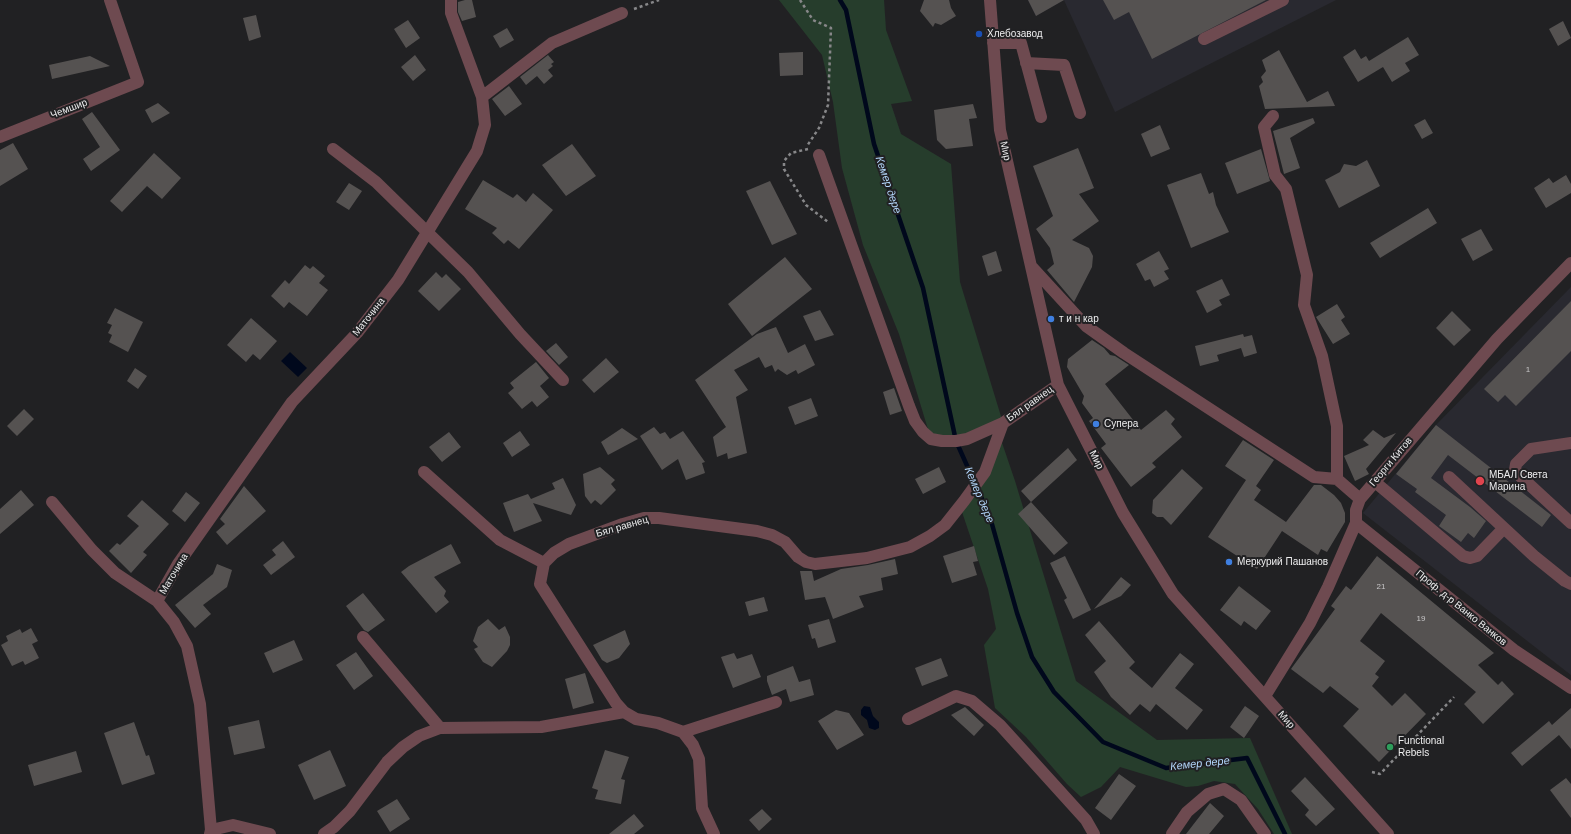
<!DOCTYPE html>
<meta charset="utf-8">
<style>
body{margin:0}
canvas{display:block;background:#212123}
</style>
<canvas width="1571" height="834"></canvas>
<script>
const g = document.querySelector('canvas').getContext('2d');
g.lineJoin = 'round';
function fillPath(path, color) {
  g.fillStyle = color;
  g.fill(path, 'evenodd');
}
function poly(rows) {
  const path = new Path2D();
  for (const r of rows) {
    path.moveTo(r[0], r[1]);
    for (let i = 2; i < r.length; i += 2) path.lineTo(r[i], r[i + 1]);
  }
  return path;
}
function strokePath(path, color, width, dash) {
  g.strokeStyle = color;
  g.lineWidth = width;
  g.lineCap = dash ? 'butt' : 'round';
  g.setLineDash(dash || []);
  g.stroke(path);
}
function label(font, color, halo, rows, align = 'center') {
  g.font = font + ' Helvetica,sans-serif';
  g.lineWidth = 4;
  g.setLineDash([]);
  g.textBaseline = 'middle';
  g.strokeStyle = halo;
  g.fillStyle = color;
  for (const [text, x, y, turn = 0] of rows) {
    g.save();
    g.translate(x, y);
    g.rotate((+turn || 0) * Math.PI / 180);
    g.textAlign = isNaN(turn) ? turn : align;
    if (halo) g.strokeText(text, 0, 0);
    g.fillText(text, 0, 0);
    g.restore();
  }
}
const built = poly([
 [1028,0,1336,0,1115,112,1064,0,1036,16],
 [1571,287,1571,675,1363,513,1436,425]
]);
const green = poly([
 [779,0,884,0,886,30,912,101,891,104,901,134,951,164,960,282,1003,423,967,439,931,439,899,334,863,245,842,168,833,102,822,55],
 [999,434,1015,481,1076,681,1157,740,1250,738,1292,834,1274,834,1258,809,1235,784,1214,781,1198,786,1186,787,1120,767,1101,787,1081,797,1067,784,1026,737,995,708,984,645,996,629,988,589,960,506]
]);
const water = poly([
 [290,352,307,368,298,377,281,361],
 [864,706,870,707,873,716,879,722,879,728,875,730,869,728,867,720,861,715,861,710]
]);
const stream = poly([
 [840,0,846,10,874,144,923,288,956,441,990,517,1017,613,1032,657,1054,692,1103,742,1166,768,1247,758,1285,834]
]);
const building = poly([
 [465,0,472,0,476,17,462,21,458,12,458,2],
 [924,0,949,0,951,8,956,16,941,25,935,23,933,27,920,11],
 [1028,0,1064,0,1036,16],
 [1103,0,1266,0,1152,59,1129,12,1114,20],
 [256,15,261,37,249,41,243,18],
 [408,20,420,38,406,48,394,29],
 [1563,21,1571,38,1558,46,1549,29],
 [507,28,514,40,500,48,493,36],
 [1408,37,1419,55,1405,63,1410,71,1392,82,1383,67,1358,82,1343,57,1355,49,1361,59,1366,56,1369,61],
 [1279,50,1307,102,1328,91,1335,106,1265,109,1259,86,1263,82,1261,77,1266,71,1262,60],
 [803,52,803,75,780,76,779,53],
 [415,55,426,70,413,81,401,67],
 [548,55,554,62,551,64,553,66,548,70,553,76,544,84,537,76,526,85,520,77],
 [90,56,110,66,52,79,49,65],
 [509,86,522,104,505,116,492,99],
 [158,103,170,113,152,123,145,110],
 [973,104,977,118,969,119,973,146,946,149,937,140,934,110],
 [92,112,120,150,91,171,83,159,100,147,82,119],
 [1313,118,1315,123,1290,138,1300,168,1284,174,1273,131],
 [1425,119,1433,133,1422,139,1414,125],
 [1160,125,1170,149,1151,157,1141,134],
 [13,143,28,169,0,186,0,150],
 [572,144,596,176,566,196,542,165],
 [1078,148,1094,188,1079,194,1099,221,1072,240,1089,248,1093,256,1092,267,1074,302,1047,270,1054,264,1050,248,1036,229,1053,216,1033,166],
 [1261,149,1270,181,1237,194,1225,163],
 [154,153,181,178,162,199,147,186,122,212,110,201],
 [1367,160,1380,186,1339,208,1325,180,1340,172,1344,164,1356,166],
 [1201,173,1209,194,1213,192,1216,205,1229,232,1191,248,1167,185],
 [1566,175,1571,184,1571,193,1546,208,1534,188,1549,178,1553,183],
 [483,180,513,198,517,194,526,202,533,193,553,210,519,249,508,240,504,244,492,233,497,228,465,209],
 [770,181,797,234,772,245,746,191],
 [349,183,362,191,349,210,336,202],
 [1428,208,1437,223,1380,258,1370,243],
 [1481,229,1493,250,1473,261,1461,239],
 [996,251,1002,271,988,276,982,256],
 [1159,251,1169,269,1164,271,1169,279,1154,287,1150,279,1145,281,1136,264],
 [785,257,812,289,752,336,728,304],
 [305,265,310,269,313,266,325,276,319,283,328,290,307,316,289,302,284,308,271,296,285,280,289,284],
 [436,272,442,278,446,274,461,289,439,311,418,291],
 [1222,279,1230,295,1219,300,1222,305,1207,313,1196,291],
 [1571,301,1571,351,1516,406,1505,395,1498,402,1484,389],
 [1337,304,1345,317,1341,320,1350,334,1333,344,1316,317],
 [115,308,143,322,128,352,109,342,112,335,108,333,112,325,107,323],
 [820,310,834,335,815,341,803,316],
 [1452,311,1471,330,1454,346,1436,328],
 [251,318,277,341,260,360,253,354,246,362,227,345],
 [776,327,788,353,805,344,815,365,798,374,796,370,787,375,778,369,775,372,772,365,765,368,759,357,734,370,748,390,736,397,747,453,728,459,727,453,717,457,713,437,726,427,695,380,757,334],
 [1243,334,1244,337,1252,335,1257,353,1244,357,1241,348,1217,355,1219,361,1200,366,1195,346],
 [1092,340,1104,348,1110,355,1115,356,1129,365,1105,384,1141,430,1166,410,1175,419,1171,424,1182,437,1152,463,1156,467,1131,487,1101,448,1106,444,1089,421,1093,418,1082,403,1084,396,1067,367,1068,359],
 [556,343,568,357,559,365,546,351],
 [606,358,619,372,594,393,582,380],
 [536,362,549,378,540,386,549,397,537,407,532,401,522,409,508,393,514,388,510,383],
 [135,368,147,376,138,389,127,381],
 [894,388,902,411,890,415,883,392],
 [811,398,818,416,795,425,788,407],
 [24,409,34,419,17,436,7,426],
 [1436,425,1551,515,1542,527,1448,455,1431,478,1470,507,1486,521,1474,538,1468,533,1461,542,1439,526,1446,515,1415,492,1417,489,1396,474],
 [654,427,660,434,665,432,670,439,683,431,705,462,702,463,705,473,686,480,678,459,662,470,640,436],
 [622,428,638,439,608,455,601,442],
 [1373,430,1384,438,1396,433,1366,469,1369,474,1355,481,1344,456,1369,445,1363,440],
 [520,431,530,445,512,457,503,443],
 [449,432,461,447,442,462,429,447],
 [1243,440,1274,460,1256,486,1261,490,1254,500,1286,522,1314,485,1321,485,1334,495,1341,503,1345,513,1345,522,1327,552,1321,549,1318,555,1282,531,1257,569,1208,537,1246,480,1225,466],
 [1068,448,1077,460,1031,502,1021,491],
 [600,467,615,480,611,484,616,490,601,505,595,500,591,504,585,496,583,474],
 [939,467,946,482,923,494,915,479],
 [1182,469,1203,488,1171,525,1163,517,1157,517,1152,513,1153,500],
 [563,478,576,505,571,515,533,503,542,521,514,532,503,503,528,494,531,499,555,489,552,483],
 [244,486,266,511,227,545,216,532,225,524,220,519],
 [21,490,34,505,0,534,0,509],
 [186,492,200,503,185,522,172,511],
 [142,500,169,524,143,552,147,555,131,573,109,551,117,543,120,545,139,526,127,516],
 [1031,502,1068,543,1054,555,1018,514],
 [283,541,295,557,271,575,263,565,276,555,272,550],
 [451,544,461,563,434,577,446,591,444,596,449,602,436,613,401,572,409,566],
 [974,546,978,561,973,562,977,575,952,583,943,556],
 [1065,556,1091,610,1073,619,1064,600,1067,598,1050,563],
 [1377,556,1494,653,1478,665,1498,685,1502,681,1514,694,1483,724,1464,704,1476,692,1381,613,1360,641,1385,661,1375,674,1379,677,1372,686,1392,706,1405,693,1426,714,1379,762,1343,726,1359,709,1330,686,1323,693,1291,669,1335,609,1331,606,1346,586,1351,590],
 [895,559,898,574,881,578,883,590,859,596,864,607,833,619,825,597,805,600,800,571,812,571,814,581,841,569,868,565],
 [217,564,232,570,227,587,203,605,211,614,195,628,175,605,213,574],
 [1121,577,1131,585,1121,596,1094,609],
 [1239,586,1271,611,1256,630,1244,621,1241,626,1220,610],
 [363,593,385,620,368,632,364,630,346,606],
 [764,597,768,611,749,616,745,602],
 [488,619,499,630,505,626,510,637,510,645,507,651,492,667,483,662,474,649,478,647,473,641,478,627],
 [829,619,836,642,818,648,815,638,812,639,808,625],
 [1099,621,1135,662,1129,668,1152,688,1180,653,1194,664,1175,688,1203,710,1187,730,1156,704,1150,712,1140,704,1130,715,1111,697,1094,672,1106,661,1085,635],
 [31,628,38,641,32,644,39,658,25,665,23,661,12,666,1,645,8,641,6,636,20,629,22,633],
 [625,630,630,644,619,658,607,663,602,660,593,645],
 [294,640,303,660,273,673,264,653],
 [356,652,373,676,354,690,336,665],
 [734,653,737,659,752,654,761,677,733,688,721,657],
 [941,658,948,676,922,686,915,668],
 [793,666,799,682,810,679,814,695,790,702,786,689,772,695,767,681,767,676],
 [585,673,594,703,573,709,565,679],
 [1245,706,1259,716,1244,738,1230,727],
 [965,707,984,725,974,736,951,715],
 [1571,708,1571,749,1559,735,1522,766,1511,753,1549,721,1552,725],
 [836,710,849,713,864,735,837,750,818,721],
 [259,720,265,748,234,755,228,727],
 [134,722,146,756,149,755,155,774,122,785,104,733],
 [330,750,346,786,314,800,298,765],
 [605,750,629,757,621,779,625,780,621,804,595,799,598,790,592,788],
 [76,751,82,772,34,786,28,765],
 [1119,774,1136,786,1111,820,1095,808],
 [1305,777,1335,809,1316,826,1305,815,1309,810,1291,791],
 [1566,778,1571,784,1571,818,1550,790],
 [397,799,410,819,390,832,377,811],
 [1210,803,1224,816,1209,834,1186,834],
 [762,809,772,819,759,831,749,820],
 [634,814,644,826,634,834,609,834]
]);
const path = poly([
 [800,0,813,20,831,28,828,105,819,128,807,146],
 [634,9,659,0],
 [808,149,791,153,784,161,784,169,806,205,828,222],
 [1372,772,1380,774,1454,697]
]);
const minor = poly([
 [990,0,1000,130,1058,385,1123,513,1173,594,1388,834],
 [1204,39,1283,0],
 [993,43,1021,43,1041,117],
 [1026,63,1064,65,1080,113],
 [482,97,552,43,622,13],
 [1273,116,1264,127,1275,175,1286,189,1307,275,1304,305,1322,356,1337,426,1337,479],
 [0,137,138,82,110,0],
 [333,149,376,182,468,272,520,334,563,380],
 [819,155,909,406,915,421,923,432,931,439,942,441,956,441,967,439,1003,423,1058,385],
 [1031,266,1086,326,1124,353,1314,477,1337,479,1360,499],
 [1571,443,1531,449,1516,464,1515,470,1519,475,1571,523],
 [424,472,500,540,544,563],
 [1449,477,1534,556,1565,581,1571,584],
 [1375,482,1463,556,1470,558,1477,556,1504,528],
 [52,502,92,550,115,573,157,601,174,622,187,646,200,704,211,830],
 [1356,523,1514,650,1571,688],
 [157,601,178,564,292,402,357,333,398,280,477,151,485,125,482,97,451,13,451,0],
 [363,637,440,728],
 [1265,696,1310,623,1328,587,1356,523,1356,510,1360,499,1497,339,1571,263],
 [908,719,956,696,972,701,1000,725,1086,820,1094,834],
 [683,732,658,723,636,719,624,712,616,703,540,584,544,563,554,553,569,544,623,524,644,518,659,518,757,531,772,535,785,542,798,557,806,562,815,564,867,558,910,547,930,536,945,525,964,501,985,472,1003,423],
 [683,732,693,745,699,759,702,808,714,834],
 [683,732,776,702],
 [210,834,211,830,233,825,270,834],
 [324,834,334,827,350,811,387,762,403,747,419,736,440,728,541,727,624,712],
 [1172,834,1187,812,1208,794,1224,789,1241,800,1265,834]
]);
const markers = [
 [979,34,4,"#1a4fb4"],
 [1051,319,4,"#3f7fe0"],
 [1096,424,4,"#3f7fe0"],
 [1480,481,5,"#e0444e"],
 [1229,562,4,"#3f7fe0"],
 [1390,747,4,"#2e9e5b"]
];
const numberNames = [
 ["1",1528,370],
 ["21",1381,587],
 ["19",1421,619]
];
const poiNames = [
 ["Хлебозавод",987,34],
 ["т и н кар",1059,319],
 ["Супера",1104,424],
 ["МБАЛ Света",1489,475],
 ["Марина",1489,487],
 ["Меркурий Пашанов",1237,562],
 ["Functional",1398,741],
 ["Rebels",1398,753]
];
const streetNames = [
 ["Чемшир",69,109,-21],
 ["Мир",1005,151,77],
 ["Маточина",369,317,-52],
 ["Бял равнец",1030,404,-35],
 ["Мир",1096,460,63],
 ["Георги Китов",1391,462,-50],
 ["Бял равнец",622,527,-16],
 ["Маточина",174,574,-59],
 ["Проф. д-р Ванко Ванков",1461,608,39],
 ["Мир",1286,720,48]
];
const waterNames = [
 ["Кемер дере",888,185,71],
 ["Кемер дере",979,495,67],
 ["Кемер дере",1200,764,-6]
];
fillPath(built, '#292930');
fillPath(green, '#263d2c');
fillPath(water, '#00081c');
strokePath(stream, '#00081c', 4.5);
fillPath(building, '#555251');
strokePath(path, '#878789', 2.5, [3, 3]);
strokePath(minor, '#6e4a50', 12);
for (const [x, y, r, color] of markers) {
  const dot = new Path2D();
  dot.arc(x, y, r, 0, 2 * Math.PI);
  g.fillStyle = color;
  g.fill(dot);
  strokePath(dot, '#212123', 1.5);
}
label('8px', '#c7c6c7', null, numberNames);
label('10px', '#ededee', '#212123', poiNames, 'left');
label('10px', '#ededee', '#212123', streetNames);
label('italic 11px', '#b2d5fa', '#212123', waterNames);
</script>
